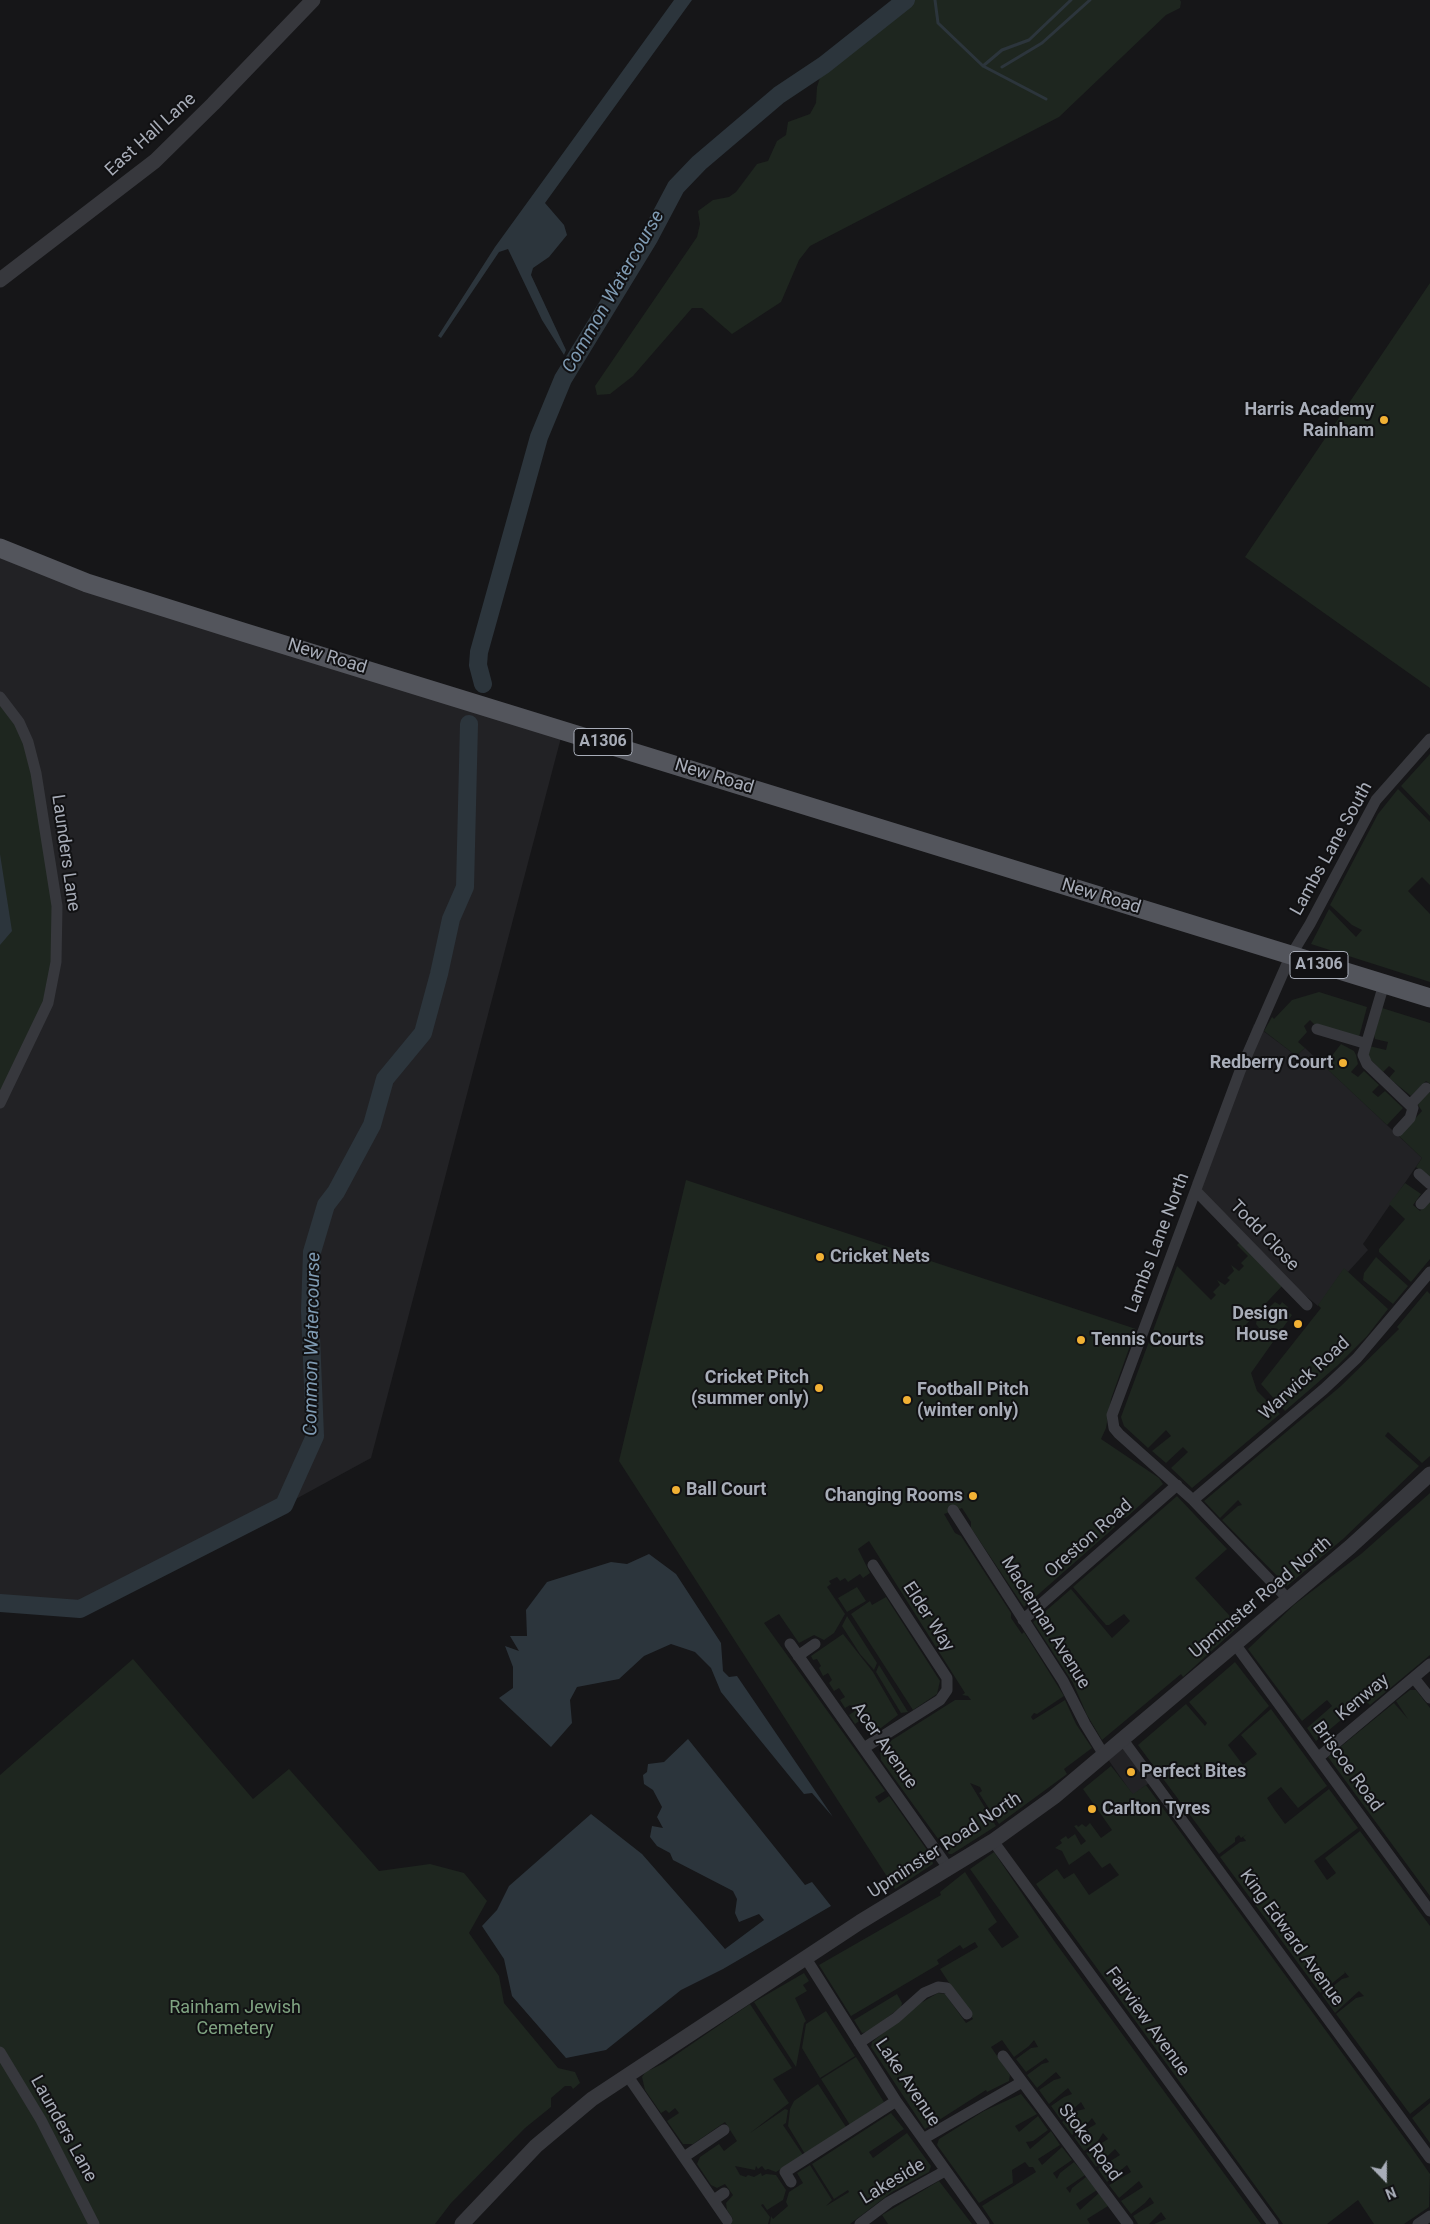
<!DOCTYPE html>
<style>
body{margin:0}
#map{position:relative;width:1430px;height:2224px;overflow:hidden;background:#161618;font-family:Roboto,sans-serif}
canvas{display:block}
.north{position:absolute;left:1360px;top:2154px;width:50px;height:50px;-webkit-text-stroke:4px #111113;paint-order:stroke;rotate:158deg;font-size:14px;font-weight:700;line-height:20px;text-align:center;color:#a8adb8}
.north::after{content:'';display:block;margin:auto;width:18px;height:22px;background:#a8adb8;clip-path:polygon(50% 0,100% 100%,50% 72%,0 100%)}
</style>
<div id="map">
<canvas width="1430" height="2224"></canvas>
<div class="north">N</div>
</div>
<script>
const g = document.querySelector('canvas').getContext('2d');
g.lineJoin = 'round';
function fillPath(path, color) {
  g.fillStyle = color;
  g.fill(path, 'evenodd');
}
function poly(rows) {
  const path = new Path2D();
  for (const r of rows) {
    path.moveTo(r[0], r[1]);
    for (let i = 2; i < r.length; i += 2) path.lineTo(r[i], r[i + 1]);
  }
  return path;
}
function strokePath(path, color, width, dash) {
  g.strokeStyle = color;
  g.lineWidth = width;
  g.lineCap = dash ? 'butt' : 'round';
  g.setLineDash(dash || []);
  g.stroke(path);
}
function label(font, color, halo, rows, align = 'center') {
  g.font = font + ' Roboto,sans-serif';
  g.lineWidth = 4;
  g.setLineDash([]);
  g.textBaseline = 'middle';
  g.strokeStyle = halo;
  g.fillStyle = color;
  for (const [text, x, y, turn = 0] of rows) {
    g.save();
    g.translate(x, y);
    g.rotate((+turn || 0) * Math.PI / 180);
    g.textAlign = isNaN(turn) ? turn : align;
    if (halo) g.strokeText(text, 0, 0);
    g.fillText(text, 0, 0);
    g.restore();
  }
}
const built = poly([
 [0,547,563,730,371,1458,81,1616,48,1607,0,1603],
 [1254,1024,1294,1054,1298,1054,1305,1048,1422,1158,1363,1244,1368,1250,1348,1272,1344,1269,1318,1306,1285,1279,1192,1183],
 [1123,1740,1153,1780,1133,1795,1105,1755]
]);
const green = poly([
 [906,0,1180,0,1181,2,1180,8,1166,15,1059,117,810,246,799,260,781,302,732,334,702,308,692,308,633,376,610,394,597,395,595,386,697,237,700,224,698,211,713,200,729,197,736,192,757,164,768,161,777,141,786,135,788,122,810,114,816,103,817,87,824,65],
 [1430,283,1430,688,1245,557],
 [0,697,28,742,57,906,48,1003,0,1103],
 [1430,754,1430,816,1401,786],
 [1398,789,1430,822,1430,885,1422,877,1408,891,1430,914,1430,982,1311,944,1329,909,1356,937,1362,930,1352,925,1330,905,1378,814],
 [1319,992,1367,1007,1359,1037,1315,1025,1310,1020,1304,1026,1307,1032,1298,1042,1305,1048,1298,1054,1294,1054,1264,1031,1272,1017,1274,1019,1292,1000],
 [1382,1008,1430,1023,1430,1084,1426,1081,1411,1096,1389,1078,1395,1071,1389,1066,1383,1072,1368,1057,1369,1046,1386,1050,1388,1042,1375,1039,1374,1034],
 [1341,1044,1354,1051,1356,1055,1358,1064,1351,1072,1358,1077,1364,1071,1379,1085,1372,1092,1378,1097,1385,1091,1403,1108,1387,1125,1324,1066],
 [1430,1090,1430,1179,1416,1167,1422,1158,1399,1136,1422,1111,1418,1105,1419,1102],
 [686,1180,1136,1329,1111,1399,1106,1428,1101,1439,1159,1478,1163,1484,1127,1517,1122,1519,1120,1517,1112,1523,1115,1527,1024,1607,971,1528,971,1522,962,1508,944,1514,955,1533,961,1536,1011,1613,1011,1618,1022,1634,1024,1632,1064,1696,1037,1714,1034,1713,1031,1717,1033,1720,1065,1700,1076,1724,1092,1748,1064,1769,1067,1774,999,1824,979,1793,982,1791,980,1787,970,1783,996,1826,952,1854,949,1854,881,1760,880,1752,884,1745,955,1700,971,1700,968,1696,962,1695,965,1693,869,1541,858,1549,870,1573,863,1578,860,1574,848,1582,845,1578,840,1581,837,1577,829,1581,831,1584,827,1587,845,1614,834,1633,824,1640,814,1635,799,1643,779,1614,764,1623,885,1791,875,1797,879,1803,889,1796,932,1857,933,1864,895,1889,619,1461],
 [1405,1183,1421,1194,1413,1205,1420,1211,1430,1201,1430,1259,1411,1282,1379,1252,1379,1249,1405,1219,1389,1204],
 [1240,1242,1283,1285,1239,1332,1249,1342,1259,1328,1256,1324,1257,1319,1275,1302,1280,1305,1282,1302,1288,1307,1286,1310,1292,1315,1251,1373,1257,1391,1280,1414,1192,1488,1171,1468,1188,1452,1183,1447,1166,1463,1152,1451,1171,1436,1166,1430,1148,1448,1124,1426,1121,1417,1177,1266,1211,1300,1216,1295,1213,1292,1220,1285,1217,1280,1225,1285,1230,1280,1227,1278,1234,1271,1231,1265,1239,1271,1244,1266,1241,1263,1248,1256,1237,1245],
 [1376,1257,1408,1286,1393,1304,1363,1280,1364,1273],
 [1344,1268,1388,1309,1367,1336,1337,1366,1285,1411,1261,1384,1321,1308,1318,1305],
 [1427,1291,1430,1294,1430,1456,1422,1463,1388,1432,1385,1436,1419,1466,1343,1539,1287,1586,1222,1520,1238,1506,1242,1505,1238,1500,1220,1518,1204,1501,1341,1386,1399,1329,1397,1327],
 [1430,1493,1430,1655,1370,1705,1365,1700,1316,1741,1307,1728,1332,1706,1327,1700,1302,1721,1248,1649,1295,1604,1361,1554],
 [1177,1496,1227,1549,1195,1578,1239,1626,1183,1677,1181,1674,1102,1740,1087,1715,1073,1683,1033,1622,1071,1589,1112,1638,1130,1621,1124,1614,1109,1625,1106,1625,1073,1587],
 [857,1587,866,1601,847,1612,838,1598],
 [886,1597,940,1681,937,1694,913,1710,851,1614,870,1601,872,1605],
 [847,1616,877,1663,874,1670,860,1654,842,1626],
 [843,1634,873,1672,898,1715,873,1734,869,1735,861,1720,855,1724,849,1715,855,1711,850,1705,845,1708,840,1700,845,1697,839,1688,834,1691,829,1683,832,1680,828,1673,823,1676,819,1668,821,1666,817,1659,813,1660,811,1656],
 [133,1659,253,1799,289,1769,379,1871,430,1864,464,1873,487,1901,469,1933,499,1976,504,2003,558,2068,575,2072,580,2083,573,2089,571,2086,565,2086,551,2098,551,2107,525,2128,451,2203,435,2224,0,2224,0,1775],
 [1235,1662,1269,1706,1228,1745,1243,1765,1257,1754,1241,1735,1271,1709,1327,1786,1298,1808,1281,1787,1267,1798,1274,1809,1285,1824,1329,1789,1358,1828,1314,1861,1327,1880,1336,1873,1325,1858,1360,1831,1430,1926,1430,2098,1410,2114,1336,2014,1356,1998,1364,1996,1359,1991,1335,2013,1322,1995,1342,1979,1349,1977,1344,1971,1345,1973,1320,1993,1220,1857,1240,1842,1246,1841,1243,1837,1247,1834,1241,1838,1239,1835,1235,1838,1235,1842,1219,1854,1138,1745,1186,1704,1205,1726,1207,1723,1189,1702],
 [879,1665,908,1712,901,1713,876,1672],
 [1410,1690,1416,1690,1430,1708,1430,1896,1328,1757,1394,1703,1408,1719,1396,1701],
 [1111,1766,1133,1794,1146,1785,1411,2147,1430,2174,1429,2207,1404,2224,1374,2224,1358,2200,1327,2224,1283,2224,1043,1894,1036,1884,1057,1869,1064,1879,1074,1873,1089,1895,1119,1875,1110,1863,1102,1868,1089,1851,1069,1865,1062,1851,1055,1848,1062,1843,1060,1840,1066,1836,1068,1839,1075,1834,1081,1845,1086,1841,1074,1826,1077,1825,1078,1827,1082,1824,1086,1827,1090,1823,1101,1838,1112,1830,1083,1789],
 [994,1852,1055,1942,1261,2224,1154,2224,1166,2219,1161,2212,1149,2224,1138,2224,1133,2216,1154,2203,1150,2197,1145,2203,1131,2214,1121,2201,1143,2187,1139,2181,1119,2198,1109,2185,1131,2172,1127,2165,1107,2182,1098,2169,1120,2155,1115,2149,1096,2167,1086,2153,1108,2139,1103,2133,1098,2141,1084,2151,1074,2137,1096,2124,1092,2118,1086,2125,1072,2135,1062,2122,1076,2111,1085,2109,1081,2102,1061,2120,1051,2106,1064,2097,1072,2094,1068,2088,1049,2104,1039,2090,1054,2080,1061,2078,1056,2072,1037,2088,1027,2075,1042,2064,1049,2062,1046,2058,1026,2072,1016,2059,1031,2048,1038,2047,1034,2040,1029,2046,1014,2057,1002,2040,991,2047,1010,2075,1009,2081,987,2092,986,2090,925,2129,871,2047,872,2042,919,2004,938,1993,945,1994,966,2023,973,2019,940,1969,978,1947,975,1942,963,1949,960,1945,937,1960,939,1964,851,2016,819,1965,941,1895,940,1892,965,1872,997,1922,988,1929,1002,1948,1019,1937,970,1869],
 [804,1973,809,1981,803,1985,807,1991,795,1998,806,2021,804,2023,796,2067,754,2002],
 [897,1994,902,2003,901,2007,868,2032,862,2033,854,2020],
 [750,2004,792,2068,773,2079,789,2103,750,2133,785,2109,788,2110,786,2123,783,2125,803,2155,776,2172,768,2169,765,2170,762,2166,758,2169,756,2166,755,2170,735,2166,740,2175,746,2177,748,2175,754,2177,761,2173,762,2176,766,2174,776,2175,786,2190,783,2200,767,2210,763,2204,761,2205,770,2217,768,2224,727,2224,733,2219,727,2210,726,2203,733,2195,725,2184,717,2188,711,2185,697,2164,700,2157,719,2144,724,2151,737,2141,725,2122,693,2144,683,2144,667,2121,679,2113,675,2108,669,2113,666,2110,661,2113,645,2090,642,2077,648,2068,650,2070,664,2063],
 [826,2011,855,2056,820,2078,802,2048,806,2024],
 [856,2057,884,2102,850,2125,821,2079],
 [818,2084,846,2127,805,2154,788,2126,790,2109,794,2101],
 [1021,2094,1037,2114,1015,2126,1019,2132,1038,2116,1048,2130,1033,2141,1026,2142,1030,2149,1051,2131,1060,2145,1038,2159,1042,2165,1062,2147,1072,2160,1053,2173,1057,2179,1060,2173,1074,2162,1085,2175,1066,2188,1070,2193,1072,2188,1086,2177,1097,2190,1076,2204,1080,2210,1099,2193,1108,2206,1087,2219,1090,2224,994,2224,982,2206,1036,2172,1033,2167,1029,2167,1025,2162,1012,2170,1013,2183,979,2203,937,2145,939,2139,984,2111],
 [1430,2103,1430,2143,1412,2118],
 [891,2113,904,2129,869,2152,873,2158,907,2133,931,2166,929,2172,892,2192,850,2224,770,2224,771,2216,773,2219,788,2206,786,2202,789,2192,803,2183,797,2173,810,2165,832,2200,826,2206,849,2192,848,2190,834,2199,812,2164],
 [939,2181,972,2224,888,2224,882,2215]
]);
const water = poly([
 [674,0,692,0,545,203,564,225,567,235,549,257,533,268,531,275,566,350,564,355,542,320,508,249,499,252,441,338,438,336,495,247],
 [0,854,12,931,0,945],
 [649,1554,676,1574,721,1643,723,1671,729,1677,737,1676,833,1817,812,1793,804,1794,721,1692,711,1668,695,1652,671,1644,644,1656,619,1679,577,1687,570,1700,572,1723,551,1747,499,1698,513,1688,513,1667,505,1646,519,1651,510,1636,527,1636,526,1610,547,1582,611,1562,627,1564],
 [688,1739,805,1885,812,1882,831,1906,723,1969,681,1990,606,2050,566,2058,512,1996,504,1959,482,1926,497,1910,509,1886,591,1814,642,1854,725,1949,764,1920,759,1914,739,1922,735,1913,737,1899,733,1891,673,1860,670,1853,657,1846,650,1837,652,1826,663,1828,657,1817,662,1807,653,1790,644,1784,643,1775,647,1772,648,1764,664,1762]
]);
const stream = poly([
 [935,0,938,23,983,66,1046,99],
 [983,66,1002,50,1029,40,1071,0],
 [1002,67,1042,43,1090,0]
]);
const river = poly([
 [483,684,478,665,479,652,539,437,563,379,649,238,676,187,699,163,779,95,824,65,906,0],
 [0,1603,80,1609,284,1505,315,1436,310,1311,312,1252,326,1205,336,1192,372,1125,385,1079,423,1033,439,974,451,919,465,887,469,724]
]);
const minor = poly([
 [0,697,19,722,28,742,36,773,57,906,56,962,48,1003,0,1103],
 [1384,984,1363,1055,1367,1064,1413,1108,1410,1118,1398,1131],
 [1317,1029,1364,1043],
 [1411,1104,1426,1088],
 [1419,1174,1430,1184],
 [1196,1191,1307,1305],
 [1421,1204,1430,1194],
 [1193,1500,1324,1389,1357,1358,1430,1272],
 [953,1510,1063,1681,1085,1724,1104,1755],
 [1288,1599,1193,1500,1119,1434,1114,1428,1112,1415,1240,1071,1290,957,1310,924,1376,800,1430,739],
 [1023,1620,1177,1485],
 [790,1644,949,1869],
 [1235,1644,1430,1911],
 [798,1656,815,1644],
 [1414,1678,1430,1698],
 [1123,1740,1430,2158],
 [864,1748,940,1700,947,1690,947,1678,873,1565],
 [1319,1757,1430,1664],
 [993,1841,1273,2224],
 [805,1957,896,2101,984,2224],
 [859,2043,896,2018,924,1993,938,1987,947,1988,967,2014],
 [0,2052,41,2120,94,2224],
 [1003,2056,1128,2224],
 [627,2075,727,2220],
 [923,2139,1022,2082],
 [684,2157,724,2130],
 [791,2182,785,2172,896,2101],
 [714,2200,724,2193],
 [860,2224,889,2202,945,2171],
 [1418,2224,1430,2216]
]);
const tertiary = poly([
 [0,280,155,161,213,104,313,0],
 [462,2224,536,2146,592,2099,860,1922,993,1841,1054,1797,1350,1547,1430,1474]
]);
const primary = poly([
 [0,548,87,583,246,633,1430,998]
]);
const markers = [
 [1384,420,5,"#f2b134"],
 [1343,1063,5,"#f2b134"],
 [820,1257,5,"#f2b134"],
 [1298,1324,5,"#f2b134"],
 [1081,1340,5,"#f2b134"],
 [819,1388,5,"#f2b134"],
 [907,1400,5,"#f2b134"],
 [676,1490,5,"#f2b134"],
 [973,1496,5,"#f2b134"],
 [1131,1772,5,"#f2b134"],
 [1092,1809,5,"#f2b134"]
];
const shields = [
 [603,742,58],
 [1319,965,58]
];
const shieldNames = [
 ["A1306",603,742],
 ["A1306",1319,965]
];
const streetNames = [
 ["East Hall Lane",151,135,-42],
 ["New Road",327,657,17],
 ["New Road",714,777,17],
 ["Lambs Lane South",1332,849,-61],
 ["Launders Lane",65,853,82],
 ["New Road",1101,897,17],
 ["Todd Close",1264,1236,46],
 ["Lambs Lane North",1158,1243,-69],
 ["Warwick Road",1305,1379,-42],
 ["Oreston Road",1089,1539,-41],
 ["Upminster Road North",1261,1598,-40],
 ["Elder Way",928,1617,57],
 ["Maclennan Avenue",1045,1623,58],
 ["Kenway",1363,1698,-40],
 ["Acer Avenue",884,1746,55],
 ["Briscoe Road",1347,1767,54],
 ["Upminster Road North",945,1846,-33],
 ["King Edward Avenue",1291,1938,54],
 ["Fairview Avenue",1147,2022,54],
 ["Lake Avenue",907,2083,56],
 ["Launders Lane",63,2129,61],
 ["Stoke Road",1089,2143,53],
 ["Lakeside",893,2182,-31]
];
const poiNames = [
 ["Harris Academy",1374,410,"right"],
 ["Rainham",1374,431,"right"],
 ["Redberry Court",1333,1063,"right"],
 ["Cricket Nets",830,1257],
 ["Design",1288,1314,"right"],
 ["House",1288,1335,"right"],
 ["Tennis Courts",1091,1340],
 ["Cricket Pitch",809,1378,"right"],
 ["(summer only)",809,1399,"right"],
 ["Football Pitch",917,1390],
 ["(winter only)",917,1411],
 ["Ball Court",686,1490],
 ["Changing Rooms",963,1496,"right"],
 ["Perfect Bites",1141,1772],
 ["Carlton Tyres",1102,1809]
];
const parkNames = [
 ["Rainham Jewish",235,2008],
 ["Cemetery",235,2029]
];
const waterNames = [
 ["Common Watercourse",614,292,-60],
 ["Common Watercourse",313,1344,-89]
];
fillPath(built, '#222225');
fillPath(green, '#1e261f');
fillPath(water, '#2c353c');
strokePath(stream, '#2c353c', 3);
strokePath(river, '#2c353c', 18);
strokePath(minor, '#37383d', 11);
strokePath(tertiary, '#37383d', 15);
strokePath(primary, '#53555c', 19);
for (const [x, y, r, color] of markers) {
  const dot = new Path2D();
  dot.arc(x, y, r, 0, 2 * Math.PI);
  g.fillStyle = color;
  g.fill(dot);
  strokePath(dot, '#111113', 2);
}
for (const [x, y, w] of shields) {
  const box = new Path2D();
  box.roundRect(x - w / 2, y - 13.5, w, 27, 4);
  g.fillStyle = '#111113';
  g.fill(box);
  strokePath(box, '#a8adb8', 1);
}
label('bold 16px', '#a8adb8', null, shieldNames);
label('18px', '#a8adb8', '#111113', streetNames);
label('bold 18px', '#a8adb8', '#111113', poiNames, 'left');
label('18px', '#7fa381', '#111113', parkNames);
label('italic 19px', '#7f9bb3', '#111113', waterNames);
</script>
